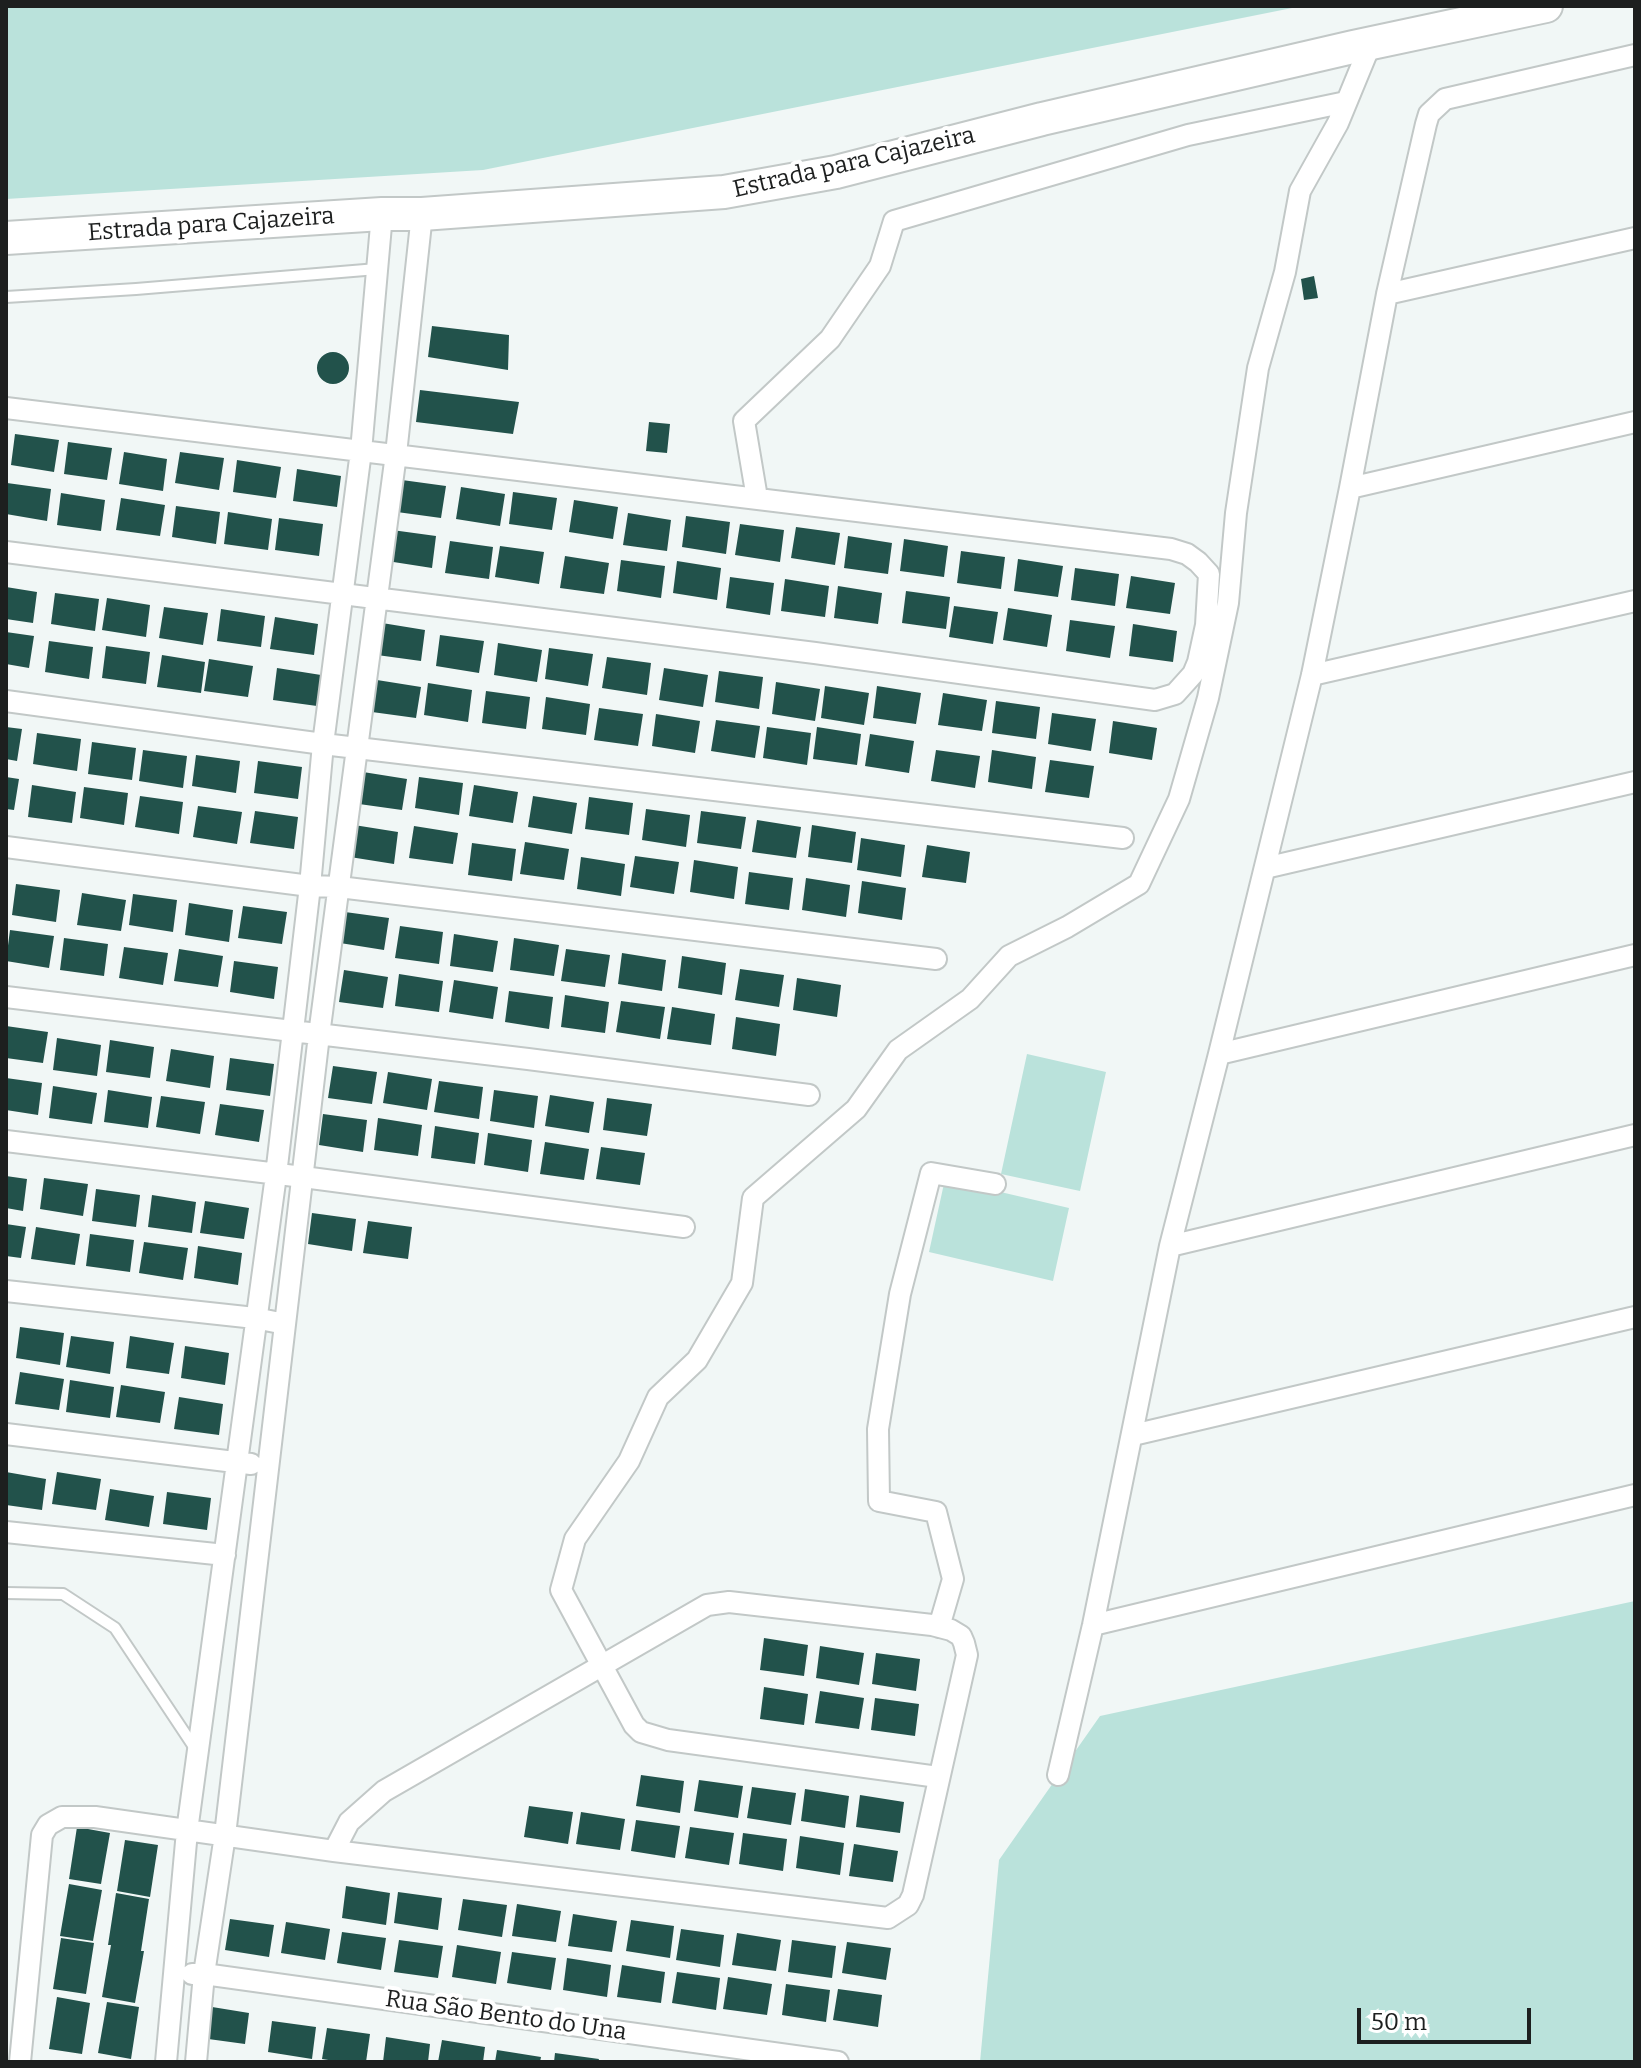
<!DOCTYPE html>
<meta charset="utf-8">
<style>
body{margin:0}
#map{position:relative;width:1641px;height:2068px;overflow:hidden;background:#f1f7f6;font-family:Bitter,serif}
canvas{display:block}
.frame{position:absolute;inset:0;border:8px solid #1d1f1f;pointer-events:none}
.scale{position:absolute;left:1357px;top:2008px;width:174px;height:36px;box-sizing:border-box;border:4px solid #1d1f1f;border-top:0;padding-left:10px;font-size:24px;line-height:28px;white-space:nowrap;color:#1d1f1f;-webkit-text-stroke:6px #fff;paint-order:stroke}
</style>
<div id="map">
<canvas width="1641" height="2068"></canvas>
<div class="frame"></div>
<div class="scale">50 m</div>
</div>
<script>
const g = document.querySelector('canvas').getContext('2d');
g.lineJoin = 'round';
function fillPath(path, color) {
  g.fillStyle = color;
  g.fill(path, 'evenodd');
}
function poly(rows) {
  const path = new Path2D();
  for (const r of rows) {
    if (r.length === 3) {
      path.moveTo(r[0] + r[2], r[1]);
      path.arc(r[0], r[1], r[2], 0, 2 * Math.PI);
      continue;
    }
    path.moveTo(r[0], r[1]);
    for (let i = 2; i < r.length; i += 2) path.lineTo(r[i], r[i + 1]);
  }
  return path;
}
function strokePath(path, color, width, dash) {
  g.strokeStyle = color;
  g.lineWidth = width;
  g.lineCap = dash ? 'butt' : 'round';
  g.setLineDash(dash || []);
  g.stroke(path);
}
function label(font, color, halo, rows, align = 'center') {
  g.font = font + ' Bitter,serif';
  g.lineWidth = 8;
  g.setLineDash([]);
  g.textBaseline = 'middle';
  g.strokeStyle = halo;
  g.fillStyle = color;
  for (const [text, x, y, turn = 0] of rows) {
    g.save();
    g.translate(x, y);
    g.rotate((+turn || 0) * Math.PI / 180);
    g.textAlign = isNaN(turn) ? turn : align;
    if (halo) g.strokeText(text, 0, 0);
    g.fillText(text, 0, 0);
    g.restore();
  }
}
const green = poly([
 [6,6,1302,6,483,170,6,199],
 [1027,1054,1106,1072,1080,1191,1001,1174],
 [945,1179,1069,1208,1053,1281,929,1252],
 [1635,1601,1635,2062,980,2062,999,1860,1100,1716]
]);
const building = poly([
 [1314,276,1318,298,1304,300,1301,279],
 [432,326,509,335,508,370,428,357],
 [333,368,16],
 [420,390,519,402,513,434,416,422],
 [649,422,670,424,667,453,646,451],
 [15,434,59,440,54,472,11,465],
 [68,442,112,448,107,480,64,474],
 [124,452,167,459,163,491,119,484],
 [180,452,224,458,219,490,175,483],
 [237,460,281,467,276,498,233,492],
 [297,469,341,476,337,507,293,501],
 [402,480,446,486,441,518,397,512],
 [7,483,51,489,47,521,6,514],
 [461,487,505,494,500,526,456,519],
 [513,492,557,498,552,530,509,524],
 [61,493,105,500,101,531,57,525],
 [121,498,165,505,160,536,116,530],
 [574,500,618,507,613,539,569,532],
 [176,506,220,512,216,544,172,537],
 [228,512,272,519,268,550,224,544],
 [628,513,671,520,667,551,623,545],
 [686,516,730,522,726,554,682,547],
 [279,518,323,524,319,556,275,550],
 [740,524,784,530,780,562,735,555],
 [796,527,840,533,835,565,791,558],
 [392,530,436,536,432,568,387,561],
 [848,536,892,543,888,574,844,568],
 [904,539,948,546,944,577,900,571],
 [450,541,493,547,489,579,445,573],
 [500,546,544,552,539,584,495,577],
 [961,551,1005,557,1001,589,957,583],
 [565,556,609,563,604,594,560,588],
 [1018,559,1063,566,1058,597,1014,591],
 [621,560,665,566,661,598,617,591],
 [677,561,721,568,717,600,673,593],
 [1075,568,1119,574,1115,606,1071,600],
 [1131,576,1175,583,1170,614,1126,608],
 [730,577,774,583,770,615,726,608],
 [785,579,829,586,825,617,781,611],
 [838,586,882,593,878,624,834,618],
 [6,587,37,592,33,623,6,619],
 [906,591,950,597,946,629,902,623],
 [55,593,99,599,95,631,51,624],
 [107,598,150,605,146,637,102,630],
 [954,606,998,612,993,644,949,637],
 [164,607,208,613,203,645,159,638],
 [1008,608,1052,615,1047,647,1003,640],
 [221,609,265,616,261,647,217,641],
 [275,617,318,624,314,655,270,649],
 [1070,620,1115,626,1110,658,1066,651],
 [382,623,425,630,421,661,377,655],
 [1133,624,1177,631,1173,662,1129,656],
 [6,632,34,636,29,668,6,664],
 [440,635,484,641,479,673,436,666],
 [49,641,93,647,89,679,45,672],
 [498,643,542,650,537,682,494,675],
 [106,646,150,652,146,684,102,678],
 [549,648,593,654,588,686,545,679],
 [162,655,205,662,201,693,157,687],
 [607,657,651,663,647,695,602,688],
 [209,659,253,666,248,697,204,691],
 [277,668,321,675,317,706,273,700],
 [664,668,708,675,703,707,659,700],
 [719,671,763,677,759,709,715,702],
 [377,680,421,687,416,718,372,712],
 [776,682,820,689,815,721,772,714],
 [428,683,472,690,468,722,424,715],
 [825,686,869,693,864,725,821,718],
 [877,686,921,693,916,724,873,718],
 [486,691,530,697,526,729,482,723],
 [943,693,987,700,982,731,938,725],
 [546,697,590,704,586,735,542,729],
 [996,701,1040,707,1036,739,992,733],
 [599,708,643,714,638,746,594,740],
 [1052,713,1096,719,1091,751,1048,744],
 [656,714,700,721,695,753,652,746],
 [716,720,760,726,755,758,711,751],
 [1113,721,1157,728,1152,760,1109,753],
 [6,727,22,729,17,761,6,759],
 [767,727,811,733,807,765,763,758],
 [817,727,861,734,857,765,813,759],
 [37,733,81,739,77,771,33,764],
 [870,734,914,741,909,773,865,766],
 [92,742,136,748,132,780,88,774],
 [143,750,187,756,183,788,139,781],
 [936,750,980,756,975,788,931,781],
 [992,750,1036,757,1032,789,988,782],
 [196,755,240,761,236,793,192,786],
 [1050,760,1094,766,1089,798,1045,792],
 [258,761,302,767,298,799,254,793],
 [363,772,407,779,402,810,359,804],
 [6,777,19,779,14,810,6,809],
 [419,777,463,783,459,815,415,808],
 [32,785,76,792,72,823,28,817],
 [474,785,518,792,513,823,469,816],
 [84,787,128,793,124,825,80,818],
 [140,796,183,802,179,834,135,827],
 [533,796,577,803,572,834,528,827],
 [589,797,633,803,629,835,585,829],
 [198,806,242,812,237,844,193,837],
 [646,809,690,815,686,847,642,840],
 [255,811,298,817,294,849,250,843],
 [701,811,746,817,741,849,697,843],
 [757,820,801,827,796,858,752,852],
 [354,825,398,832,394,864,350,857],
 [812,825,856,832,852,863,808,857],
 [414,826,458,833,453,864,409,858],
 [861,838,905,845,901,877,857,870],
 [525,842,569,849,564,880,520,874],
 [472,843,516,849,512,881,468,875],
 [927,845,970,852,966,883,922,877],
 [635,856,679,862,674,894,630,887],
 [581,857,625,864,621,896,577,889],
 [694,860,738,867,734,899,690,892],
 [749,872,793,878,789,910,745,904],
 [806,878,850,885,846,917,802,910],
 [862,881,906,888,902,920,858,913],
 [16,884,60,890,56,922,12,915],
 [82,893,126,900,121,931,77,925],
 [133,894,177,900,173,932,129,925],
 [189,903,233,910,229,942,185,935],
 [243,906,287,912,282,944,238,938],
 [345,912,389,918,384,950,340,943],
 [400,926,443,932,439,964,395,958],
 [10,930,54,936,49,968,6,961],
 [454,934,498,941,493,972,450,966],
 [64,938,108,944,104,976,60,970],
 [514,938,559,945,554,976,510,970],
 [124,947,168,953,163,985,119,978],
 [179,949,223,956,218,987,174,981],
 [566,949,610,955,605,987,561,981],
 [622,953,666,960,662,991,618,984],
 [682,956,726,963,722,995,678,988],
 [234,961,278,967,274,999,230,992],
 [740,969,784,975,779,1007,735,1000],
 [344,970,388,977,383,1008,339,1002],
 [399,974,443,981,439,1012,395,1006],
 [797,978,841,985,837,1017,793,1010],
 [454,980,498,987,493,1019,449,1012],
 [509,991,553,997,549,1029,505,1022],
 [565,995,609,1002,605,1033,561,1027],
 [621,1001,665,1007,660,1039,616,1032],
 [672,1007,715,1014,711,1045,667,1039],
 [736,1017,780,1024,776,1056,732,1049],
 [6,1026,48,1032,43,1063,6,1058],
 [57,1038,101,1045,97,1076,53,1070],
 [110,1040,154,1047,150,1078,106,1072],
 [171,1049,214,1056,210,1088,166,1081],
 [230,1058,274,1064,270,1096,226,1090],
 [333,1066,377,1072,372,1104,328,1098],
 [388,1072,432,1079,427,1110,383,1103],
 [6,1078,42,1083,38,1115,6,1110],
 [439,1081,483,1087,479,1119,434,1112],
 [53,1086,97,1093,92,1124,49,1118],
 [108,1090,152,1097,148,1128,104,1122],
 [494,1090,538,1096,534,1128,490,1121],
 [550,1095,594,1102,589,1133,545,1126],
 [161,1096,205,1102,200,1134,156,1127],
 [607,1098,652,1104,647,1136,603,1130],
 [220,1104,264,1110,259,1142,215,1135],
 [323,1114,367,1120,363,1152,319,1145],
 [378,1118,422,1125,418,1156,374,1150],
 [435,1126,479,1133,475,1164,431,1158],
 [488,1133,532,1140,528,1172,484,1165],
 [545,1142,589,1149,584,1180,540,1174],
 [601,1147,645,1153,640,1185,596,1179],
 [6,1176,27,1179,23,1211,6,1208],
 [44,1178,88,1184,83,1216,40,1209],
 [96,1189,140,1195,136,1227,92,1221],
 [152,1195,196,1202,192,1233,148,1227],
 [205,1201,249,1208,244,1239,200,1233],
 [312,1213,356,1219,352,1251,308,1244],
 [368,1221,412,1227,408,1259,363,1253],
 [6,1224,26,1227,21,1258,6,1256],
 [36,1227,80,1234,75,1265,31,1259],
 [90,1234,134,1240,130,1272,86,1266],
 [144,1242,188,1248,183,1280,139,1273],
 [198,1246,242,1253,238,1285,194,1278],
 [20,1327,64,1333,60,1365,16,1358],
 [71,1336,114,1342,110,1374,66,1367],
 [130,1336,174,1343,169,1374,126,1368],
 [185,1346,229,1353,225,1385,181,1378],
 [20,1372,64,1379,59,1410,15,1404],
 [70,1380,114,1387,110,1418,66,1412],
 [121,1385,165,1392,160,1423,116,1417],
 [179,1397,223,1404,219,1435,174,1429],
 [6,1472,46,1479,42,1510,6,1505],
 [57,1472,101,1479,96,1510,52,1504],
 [110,1489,154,1496,149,1527,105,1520],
 [167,1492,211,1498,207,1530,163,1524],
 [764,1638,808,1645,804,1676,760,1670],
 [820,1646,864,1653,859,1685,816,1678],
 [876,1653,920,1659,916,1691,872,1684],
 [764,1687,808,1694,804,1725,760,1719],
 [820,1691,864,1698,859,1729,815,1723],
 [875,1698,919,1704,915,1736,871,1730],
 [641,1775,684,1781,680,1813,636,1806],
 [699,1780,743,1786,738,1818,694,1811],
 [752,1787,796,1793,791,1825,747,1818],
 [805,1789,849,1796,845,1828,801,1821],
 [860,1795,904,1802,900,1833,856,1827],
 [529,1806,573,1812,568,1844,524,1837],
 [581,1812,625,1819,620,1850,576,1844],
 [636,1820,680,1826,675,1858,631,1851],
 [77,1827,110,1833,101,1884,69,1879],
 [690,1827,734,1833,729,1865,685,1858],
 [743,1833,787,1839,783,1871,739,1864],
 [800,1836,844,1843,840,1875,796,1868],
 [125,1840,158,1845,150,1897,117,1891],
 [854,1844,898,1851,893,1882,849,1876],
 [69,1884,102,1890,93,1941,60,1936],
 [346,1886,390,1893,386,1925,342,1918],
 [398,1892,442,1898,438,1930,394,1923],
 [116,1893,149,1899,141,1951,144,1951,135,2003,102,1997,111,1945,108,1945],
 [463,1899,507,1905,502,1937,458,1930],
 [517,1904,561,1911,556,1942,512,1936],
 [573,1914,617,1921,612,1952,568,1946],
 [230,1919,274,1925,269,1957,225,1950],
 [631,1920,674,1926,670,1958,626,1951],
 [286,1922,330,1929,325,1960,281,1953],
 [681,1929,724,1935,720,1967,676,1960],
 [342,1932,386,1938,381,1970,337,1963],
 [737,1933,781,1940,776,1971,732,1965],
 [61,1938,94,1943,86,1994,53,1989],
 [399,1940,443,1946,438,1978,394,1972],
 [792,1940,836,1946,832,1978,788,1972],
 [847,1942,891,1948,886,1980,842,1973],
 [457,1945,501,1952,496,1984,452,1977],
 [512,1952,556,1958,551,1990,507,1983],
 [567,1958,611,1965,607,1997,563,1990],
 [622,1965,665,1972,661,2003,617,1997],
 [677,1972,720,1978,716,2010,672,2003],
 [728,1977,772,1984,767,2015,723,2009],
 [786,1984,830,1990,826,2022,782,2015],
 [838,1989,882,1995,878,2027,833,2020],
 [57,1997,90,2003,82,2054,49,2049],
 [107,2002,139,2007,131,2059,98,2053],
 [206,2006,249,2013,245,2044,201,2038],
 [272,2021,316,2027,312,2059,268,2052],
 [327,2028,370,2034,366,2062,341,2062,322,2059],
 [386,2037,430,2044,428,2062,383,2062],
 [442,2040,485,2047,483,2062,438,2062],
 [497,2050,541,2057,540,2062,495,2062],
 [555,2053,599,2059,598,2062,554,2062]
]);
const lane = poly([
 [6,297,136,289,377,269],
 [6,1593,63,1594,115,1628,196,1750]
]);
const street = poly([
 [1387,294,1635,238],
 [6,408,1171,549,1187,554,1198,562,1209,574,1206,625,1198,662,1193,674,1175,694,1155,700,815,653,6,552],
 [1350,488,1635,422],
 [757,498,744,421,830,339,880,266,894,221,1188,135,1346,102],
 [1312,675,1635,601],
 [6,701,323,744,1123,838],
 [6,847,310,886,339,887,936,959],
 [1265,868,1635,782],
 [6,997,528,1059,809,1095],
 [1219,1054,1635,955],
 [6,1141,303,1177,684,1227],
 [1170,1246,1635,1135],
 [6,1291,255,1318,285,1324],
 [6,1434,251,1464],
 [1133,1435,1635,1317],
 [6,1532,225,1555],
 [1093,1625,1635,1495],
 [939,1627,953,1579,936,1512,879,1501,878,1429,900,1294,931,1173,995,1184],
 [1058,1775,1093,1625,1170,1246,1219,1054,1312,675,1350,488,1387,294,1426,124,1429,114,1445,99,1635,55],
 [938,1777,668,1740,641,1732,634,1725,561,1590,575,1539,629,1461,658,1397,697,1360,742,1283,753,1198,856,1109,898,1050,970,999,1009,956,1067,927,1139,884,1179,799,1208,698,1228,603,1236,513,1258,368,1285,272,1300,191,1338,123,1371,43],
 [192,1974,204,1974,838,2062],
 [20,2062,42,1835,48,1825,62,1817,95,1817,334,1851,888,1918,908,1905,913,1895,967,1655,964,1643,961,1636,951,1630,932,1625,729,1602,707,1605,384,1791,349,1822,334,1851],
 [166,2062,187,1831,276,1175,310,886,323,744,361,451,382,214],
 [196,2062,204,1974,225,1835,319,1035,396,454,422,214]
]);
const primary = poly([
 [6,238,382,214,422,214,724,192,836,172,1042,119,1353,47,1546,6]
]);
const streetNames = [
 ["Estrada para Cajazeira",854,163,-13],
 ["Estrada para Cajazeira",211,225,-4],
 ["Rua São Bento do Una",506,2016,8]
];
fillPath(green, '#bae2db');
fillPath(building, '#22524b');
strokePath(lane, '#c2c8c7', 14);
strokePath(street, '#c2c8c7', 24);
strokePath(primary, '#c2c8c7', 36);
strokePath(lane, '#fff', 10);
strokePath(street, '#fff', 20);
strokePath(primary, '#fff', 32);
label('24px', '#1d1f1f', '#fff', streetNames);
</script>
